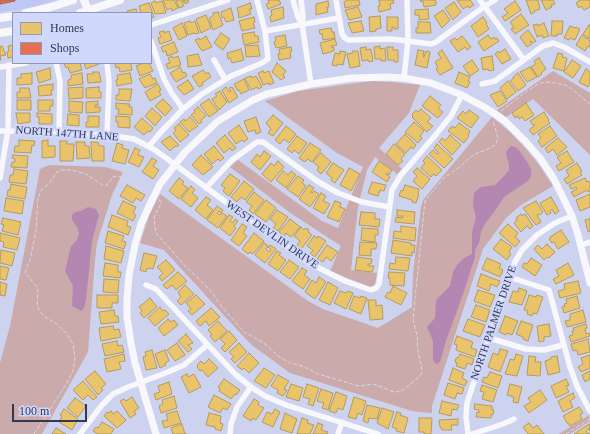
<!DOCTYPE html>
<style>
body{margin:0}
#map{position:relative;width:590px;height:434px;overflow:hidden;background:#cdd3ee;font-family:Georgia,serif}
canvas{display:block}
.legend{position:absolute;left:12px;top:12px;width:140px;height:52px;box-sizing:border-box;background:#d0d8fd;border:1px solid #9198b8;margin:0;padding:5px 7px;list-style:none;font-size:12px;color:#333750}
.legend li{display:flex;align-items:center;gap:8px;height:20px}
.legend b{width:20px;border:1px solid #9198b8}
.scale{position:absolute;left:12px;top:404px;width:75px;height:18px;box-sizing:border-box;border:2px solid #333750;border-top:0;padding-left:5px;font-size:12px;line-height:14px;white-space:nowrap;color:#333750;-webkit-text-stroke:3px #d0d8fd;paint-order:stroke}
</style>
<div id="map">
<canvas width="590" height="434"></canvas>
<ul class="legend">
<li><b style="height:11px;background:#e9c46a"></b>Homes</li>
<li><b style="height:11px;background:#e76f51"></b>Shops</li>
</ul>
<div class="scale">100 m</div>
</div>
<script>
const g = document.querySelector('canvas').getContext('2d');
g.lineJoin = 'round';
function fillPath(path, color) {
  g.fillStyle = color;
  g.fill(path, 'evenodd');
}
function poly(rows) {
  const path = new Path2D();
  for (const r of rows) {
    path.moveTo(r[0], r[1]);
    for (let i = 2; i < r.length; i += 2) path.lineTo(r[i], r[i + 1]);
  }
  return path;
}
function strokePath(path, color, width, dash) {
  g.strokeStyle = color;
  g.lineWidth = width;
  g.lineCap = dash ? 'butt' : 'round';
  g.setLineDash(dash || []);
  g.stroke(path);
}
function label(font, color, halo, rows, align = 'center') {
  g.font = font + ' Georgia,serif';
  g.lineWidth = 4;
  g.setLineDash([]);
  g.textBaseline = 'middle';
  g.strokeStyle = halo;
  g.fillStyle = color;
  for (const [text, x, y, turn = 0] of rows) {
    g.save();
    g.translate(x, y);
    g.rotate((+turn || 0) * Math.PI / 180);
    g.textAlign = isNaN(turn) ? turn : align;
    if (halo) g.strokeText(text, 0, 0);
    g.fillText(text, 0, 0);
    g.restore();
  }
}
const built = poly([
 [0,0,57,0,32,8,0,12]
]);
const green = poly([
 [553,71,590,93,590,155,533,99,506,117,497,110],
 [372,81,391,82,420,85,409,113,379,148,402,169,397,174,375,157,367,170,358,207,351,270,377,273,375,285,370,287,330,271,341,246,289,212,230,167,238,160,322,221,338,228,363,167,337,153,265,101,298,91],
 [492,117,510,132,527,150,540,166,553,186,521,205,506,218,483,249,432,406,432,413,419,412,412,411,290,373,253,346,243,336,164,250,140,243,149,216,160,194,308,301,323,309,378,328,412,307,413,273,421,207,423,200],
 [49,165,105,167,123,172,112,195,97,243,95,260,88,352,42,434,0,434,0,363,10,326,40,169],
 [589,415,590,421,570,434,559,434]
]);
const water = poly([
 [511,146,515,147,518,149,528,163,531,169,531,176,528,181,504,197,494,212,484,225,481,232,479,243,475,250,475,257,463,294,446,341,441,359,440,362,436,364,433,360,433,341,427,327,435,318,436,300,450,286,453,272,457,265,464,258,472,254,472,232,476,218,473,206,474,193,481,187,495,185,505,175,509,170,509,165,506,153,508,149],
 [88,207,96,209,99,215,92,241,86,300,84,308,81,311,72,306,73,286,65,271,71,246,77,240,79,234,78,229,72,220,72,215,75,212,81,211]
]);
const homes = poly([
 [163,0,174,0,178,8,172,11,171,8,167,10,163,0],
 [176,0,188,0,189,2,185,4,185,1,182,2,184,6,179,8,176,0],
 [268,0,279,0,281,4,268,9,266,4,269,3,268,0],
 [347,0,359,0,360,5,345,8,344,2,347,0],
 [379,0,393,0,394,3,390,4,391,9,379,12,378,6,380,6,379,0],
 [420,0,434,0,436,1,436,5,424,7,423,1,421,2,420,0],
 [457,0,470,0,474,5,469,8,468,6,463,9,457,0],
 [526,0,538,0,540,9,534,11,535,12,531,14,526,0],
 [541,0,553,0,555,4,551,5,552,7,546,10,541,0],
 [580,0,590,0,590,7,584,10,581,6,579,8,576,3,580,0],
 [155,1,156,3,162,1,166,13,155,14,151,3,155,1],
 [328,1,329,7,327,7,328,12,316,15,316,4,328,1],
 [515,1,521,10,505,21,502,17,508,13,504,9,515,1],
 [454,2,461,12,453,20,445,8,454,2],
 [149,3,154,17,151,18,151,13,141,13,139,6,149,3],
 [250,3,252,9,249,9,251,14,239,18,238,14,239,14,237,8,250,3],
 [283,7,284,12,283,12,284,18,271,22,270,16,272,15,271,10,283,7],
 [358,7,362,17,349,20,345,10,358,7],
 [231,8,234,20,226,22,224,17,222,18,221,12,231,8],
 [136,9,137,13,128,13,127,11,136,9],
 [428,9,429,19,419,20,419,15,415,15,415,10,428,9],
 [443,10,450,20,442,28,434,16,443,10],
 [218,12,223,25,213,30,209,18,213,16,213,13,218,12],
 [521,14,529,25,515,34,511,29,514,28,510,22,521,14],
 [206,15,211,28,201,33,196,19,206,15],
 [380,16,381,28,376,29,376,31,370,32,369,17,380,16],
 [254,17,255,22,253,23,255,28,242,31,239,21,254,17],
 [387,17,398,17,398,29,394,29,394,27,392,27,392,31,387,31,387,17],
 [483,17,487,23,486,24,489,29,478,37,471,26,483,17],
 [190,21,191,23,195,21,199,33,195,34,194,33,188,35,184,23,190,21],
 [361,21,364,31,352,33,348,23,361,21],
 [552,21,563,21,562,34,557,34,557,36,551,36,552,21],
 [418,22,430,22,431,33,416,33,416,28,418,28,418,22],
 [182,23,187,36,179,40,173,28,182,23],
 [544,23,549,36,543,38,542,35,537,37,533,25,538,24,538,26,544,23],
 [589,25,590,25,590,39,583,34,589,25],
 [570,26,575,28,576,27,580,29,575,40,570,38,569,40,564,38,570,26],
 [331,28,332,32,334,32,335,38,323,40,322,34,320,34,319,30,331,28],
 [528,30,536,41,533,43,531,41,530,42,532,44,527,47,520,37,528,30],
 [164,31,164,33,169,31,172,40,160,44,158,38,161,37,159,32,164,31],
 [254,32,255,36,258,36,259,42,244,45,242,34,254,32],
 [221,33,230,39,223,50,214,43,221,33],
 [285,35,287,46,276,48,274,42,276,41,275,37,285,35],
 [488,35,491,39,494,37,495,39,497,38,499,41,484,51,478,42,488,35],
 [582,35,590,41,590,47,588,46,585,51,576,45,582,35],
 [206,36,212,47,202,51,195,40,199,38,200,40,206,36],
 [462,36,471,47,467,50,465,47,458,52,450,41,455,38,457,40,462,36],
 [335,39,337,45,331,46,332,48,334,47,334,51,323,54,320,43,335,39],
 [174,42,178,52,167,56,166,51,163,52,161,47,174,42],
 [13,45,13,58,13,57,8,58,7,52,9,51,8,46,13,45],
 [258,45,260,56,246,57,245,46,258,45],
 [2,46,6,55,0,56,1,60,0,60,0,47,2,46],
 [380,46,380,49,385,48,386,61,381,61,381,59,375,59,374,47,380,46],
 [291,47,292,51,290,52,291,58,279,60,278,54,280,54,279,49,291,47],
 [366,47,366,50,371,49,373,61,369,62,368,60,362,61,360,48,366,47],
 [387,47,393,47,393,50,398,50,398,62,394,62,394,60,388,60,387,47],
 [241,49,244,60,232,63,230,58,228,59,227,53,241,49],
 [505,49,511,59,502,64,495,54,498,51,499,53,505,49],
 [418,50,424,51,423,56,424,57,426,51,430,52,427,68,415,65,418,50],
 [442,50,453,68,440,75,436,69,438,68,435,62,441,58,438,53,442,50],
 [340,51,346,52,343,65,337,64,337,66,332,65,335,53,340,54,340,51],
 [353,51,358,51,360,66,350,68,347,54,353,53,353,51],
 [558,53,563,54,562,57,567,58,564,71,553,68,558,53],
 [198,54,202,65,188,67,187,56,198,54],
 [172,56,173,58,178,56,181,65,168,69,166,64,170,63,168,58,172,56],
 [492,56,494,70,489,71,488,69,483,70,481,58,492,56],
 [539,58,546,69,541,73,542,74,538,77,531,67,536,64,534,61,539,58],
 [472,60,479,70,470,76,463,66,472,60],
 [572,60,581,66,573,78,564,72,572,60],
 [64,63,80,63,82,70,70,73,68,67,66,68,64,63],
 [84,63,99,63,99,64,86,69,84,63],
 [115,63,131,63,132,70,120,72,119,67,116,68,115,63],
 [144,63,149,63,153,71,140,76,136,66,144,63],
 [277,63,286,71,283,75,285,77,281,80,272,72,277,63],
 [180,67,183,73,185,72,187,76,176,82,170,73,180,67],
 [530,67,537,77,527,82,520,72,530,67],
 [50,68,51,79,39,83,36,72,50,68],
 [586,69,590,72,590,84,588,87,579,82,586,69],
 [203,70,206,74,208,72,211,77,202,83,203,85,199,87,192,76,203,70],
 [263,71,264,73,269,71,274,83,269,85,269,83,263,85,258,73,263,71],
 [93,72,99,72,101,82,88,83,87,74,93,74,93,72],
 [459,72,470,77,468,81,470,82,467,88,455,83,459,72],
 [32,73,32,84,17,85,17,78,21,78,21,74,32,73],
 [82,73,83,84,68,86,68,80,71,79,71,75,82,73],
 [130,73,132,83,117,86,116,80,118,79,117,75,130,73],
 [518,73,526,85,518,91,510,81,514,78,513,77,518,73],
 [150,74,153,79,155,78,157,83,145,88,139,79,150,74],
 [251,76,252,78,256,76,262,87,258,89,257,87,251,90,245,78,251,76],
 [244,79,249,90,241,94,239,90,237,90,234,84,244,79],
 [188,80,194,89,184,95,177,87,188,80],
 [508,81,516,92,507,99,500,88,508,81],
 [53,84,53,90,51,90,52,95,39,96,38,86,53,84],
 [158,84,161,90,159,91,161,95,150,101,145,92,158,84],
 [83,87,83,98,69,99,68,88,83,87],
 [99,87,99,92,101,92,101,98,86,98,86,88,99,87],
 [226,87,229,92,231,91,229,88,232,87,238,97,229,103,222,90,226,87],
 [20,88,29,88,31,98,17,98,17,92,20,92,20,88],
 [119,89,132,89,130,101,116,100,116,95,119,95,119,89],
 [220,91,227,102,219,110,212,99,217,96,215,94,220,91],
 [500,91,507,101,498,107,490,95,500,91],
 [430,96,441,105,438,108,443,112,438,118,422,106,430,96],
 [163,99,172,108,165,116,155,106,163,99],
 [209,99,218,111,209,117,200,105,209,99],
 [17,100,31,100,31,110,17,110,17,100],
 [38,100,53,100,53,106,50,106,50,111,38,111,38,100],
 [69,101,83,102,82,113,69,112,69,101],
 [98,101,98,105,95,105,95,107,100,107,100,112,86,113,86,102,98,101],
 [116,103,130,104,129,107,132,107,132,115,118,114,119,109,116,109,116,103],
 [526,103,534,115,525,121,522,117,519,119,518,116,515,118,512,113,526,103],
 [198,107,206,116,201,120,202,122,199,124,191,115,195,112,194,110,198,107],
 [152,108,162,117,155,126,145,116,152,108],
 [421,109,431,118,427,122,433,126,427,132,412,117,413,116,412,114,416,110,418,112,421,109],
 [469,110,479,117,471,128,457,118,463,111,466,114,469,110],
 [544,112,549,120,548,121,550,123,533,135,529,130,535,125,534,124,533,125,530,121,544,112],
 [16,113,30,113,30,122,18,124,16,113],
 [37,113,52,114,52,124,39,124,39,117,37,117,37,113],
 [68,114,79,115,79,126,67,125,68,114],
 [273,115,283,123,273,136,268,133,271,129,266,123,273,115],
 [88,116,99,116,99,127,86,127,86,122,88,122,88,116],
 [116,116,130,117,130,128,118,127,118,122,116,122,116,116],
 [190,117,198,126,189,132,180,122,184,119,185,121,190,117],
 [256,117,261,132,256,134,255,130,248,132,244,121,256,117],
 [142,118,153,128,150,132,148,131,144,135,134,127,142,118],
 [414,122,424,131,420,136,422,138,418,143,405,132,414,122],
 [459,123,470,131,468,135,469,136,464,143,448,131,452,126,455,128,459,123],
 [179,124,189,135,180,142,173,133,176,130,174,128,179,124],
 [239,125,248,139,244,142,242,140,236,144,228,133,239,125],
 [286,126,296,134,289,143,284,139,280,144,275,140,286,126],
 [550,126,557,136,542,147,538,141,541,138,538,134,550,126],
 [405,134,416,145,413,149,411,147,406,153,396,144,405,134],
 [225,135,236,148,232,151,230,148,224,153,216,143,225,135],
 [450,135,461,145,452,155,439,142,442,138,445,141,450,135],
 [170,136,179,145,176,147,175,146,170,151,161,142,170,136],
 [297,136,307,143,299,154,294,150,292,153,287,149,297,136],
 [558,138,567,147,557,155,553,149,548,153,545,148,558,138],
 [19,140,35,141,34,146,32,145,31,153,14,152,15,146,19,146,19,140],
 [48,140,48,146,55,146,55,157,42,158,42,141,48,140],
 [60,141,67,141,67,144,74,144,73,161,60,161,60,141],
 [76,142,85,142,85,146,89,146,90,158,77,159,76,142],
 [91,142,98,142,99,146,104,146,104,161,92,161,91,142],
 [117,143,123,145,122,148,129,150,125,164,112,161,117,143],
 [310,143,321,150,312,162,308,159,305,162,299,158,310,143],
 [394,144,405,154,401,159,403,161,398,165,386,154,394,144],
 [437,144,453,159,444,168,429,154,433,150,437,154,439,153,434,148,437,144],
 [214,146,224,158,220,161,218,159,212,164,204,154,214,146],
 [135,148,140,150,138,155,144,157,139,167,128,162,135,148],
 [264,151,271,156,260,170,251,162,257,154,260,157,264,151],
 [567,151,574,162,559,171,556,166,561,163,557,157,567,151],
 [321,153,331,162,321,174,317,170,319,167,313,162,321,153],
 [13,155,28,156,27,168,11,167,12,162,15,162,15,159,12,158,13,155],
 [201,155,213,167,203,175,192,165,201,155],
 [427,156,442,170,436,176,433,174,431,177,421,168,425,163,423,161,427,156],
 [152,158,157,161,153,166,159,170,153,179,142,172,152,158],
 [278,161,284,167,271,182,262,174,271,163,274,166,278,161],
 [379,161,392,170,389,175,387,173,386,174,390,177,387,182,372,172,379,161],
 [333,163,344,170,335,183,331,180,332,178,326,173,333,163],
 [577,163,582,171,580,172,582,175,567,184,564,179,569,176,566,170,577,163],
 [349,168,360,174,351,191,340,185,349,168],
 [417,168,430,179,422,189,413,181,417,176,413,172,417,168],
 [14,169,28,171,26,184,9,182,10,175,13,175,14,169],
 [283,171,288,175,291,171,296,175,286,188,276,180,283,171],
 [230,174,240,181,229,196,223,191,225,188,221,185,230,174],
 [298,176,304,180,302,183,306,186,298,197,287,189,298,176],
 [179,178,184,182,182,184,188,188,179,199,169,191,179,178],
 [585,178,587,182,589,181,590,182,590,191,588,192,587,190,574,197,571,192,577,189,576,187,571,189,569,185,585,178],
 [244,181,254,189,245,200,241,197,237,202,231,197,244,181],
 [372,182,386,185,384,191,380,190,378,196,368,193,372,182],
 [11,184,27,187,25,199,7,196,8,190,10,190,11,184],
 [127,185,145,195,141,201,136,198,133,203,120,196,127,185],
 [309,185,314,188,311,192,312,193,314,191,319,194,310,207,299,199,309,185],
 [405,185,419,189,418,193,419,194,416,203,412,202,412,200,399,196,401,190,403,191,405,185],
 [191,186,195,190,192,193,198,198,191,207,181,199,191,186],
 [254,192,264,200,253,214,249,210,252,206,246,202,254,192],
 [321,193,326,196,323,201,330,204,324,214,313,208,321,193],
 [590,194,590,207,580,211,576,200,590,194],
 [206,197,211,200,207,205,213,210,206,219,195,210,206,197],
 [551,197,559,211,555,214,552,209,550,211,551,213,547,215,540,203,551,197],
 [6,198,24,201,22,214,4,211,6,198],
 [266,200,276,208,266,222,255,214,266,200],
 [123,201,136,207,133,213,136,215,133,221,117,213,123,201],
 [335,201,341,203,340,207,345,209,339,222,327,217,335,201],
 [536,201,543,212,540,215,538,214,537,215,541,222,536,225,523,208,536,201],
 [217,206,223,210,221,213,219,211,217,213,220,215,222,213,227,216,218,228,207,220,217,206],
 [277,210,288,217,278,231,273,228,276,224,270,219,277,210],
 [397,210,415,212,414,224,395,222,396,217,402,218,403,216,397,216,397,210],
 [361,212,375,213,375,219,380,219,379,227,359,225,361,212],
 [521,214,522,216,525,214,533,226,530,229,527,226,521,232,514,223,517,220,516,218,521,214],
 [112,215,128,221,127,226,131,227,128,235,108,227,112,215],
 [229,215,233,217,230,221,233,223,235,219,238,221,234,226,236,228,230,236,220,228,229,215],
 [3,218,21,222,18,235,2,231,4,225,1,224,3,218],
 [290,219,300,227,291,237,286,233,284,236,279,232,290,219],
 [590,219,590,231,588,232,585,220,590,219],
 [242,224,247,227,243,233,247,236,239,246,231,240,242,224],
 [508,224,518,233,515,237,520,241,515,247,499,233,508,224],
 [401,226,416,228,415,241,393,238,394,231,401,232,401,226],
 [301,227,304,230,306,228,309,230,308,232,312,235,301,249,297,245,300,241,294,236,301,227],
 [362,228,378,229,378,235,375,235,375,242,361,240,362,228],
 [561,230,569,242,558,249,554,242,552,243,549,239,551,238,550,237,561,230],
 [108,231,124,236,122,241,126,242,124,249,105,243,108,231],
 [0,233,20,238,17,250,3,247,4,242,0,241,0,233],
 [254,233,264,241,253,254,250,252,248,254,242,249,254,233],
 [314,236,317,238,318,236,326,241,315,257,310,254,313,250,307,246,314,236],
 [501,239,512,247,509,252,511,254,507,260,493,249,501,239],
 [393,240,411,243,411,245,415,245,414,253,412,252,412,256,391,253,393,240],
 [360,242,377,243,376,249,371,249,371,256,359,255,360,242],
 [264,243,268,246,266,249,269,252,271,249,268,247,270,245,276,249,265,263,255,255,264,243],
 [547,244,555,252,549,258,547,257,544,260,534,249,538,245,542,249,547,244],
 [327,245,338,252,331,261,326,257,323,262,317,259,327,245],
 [106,246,124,251,121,263,104,259,106,246],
 [1,250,15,253,12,266,0,263,1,250],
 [277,251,281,253,279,255,286,260,278,271,268,264,277,251],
 [144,253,157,256,153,269,147,268,146,272,140,270,144,253],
 [357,257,372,259,371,264,368,264,368,266,374,266,372,272,355,270,357,257],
 [396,257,410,258,408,271,389,269,390,263,395,264,396,257],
 [487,258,501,264,499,268,503,270,500,277,482,269,487,258],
 [531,258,542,265,535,276,522,267,524,263,527,264,531,258],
 [166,260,175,270,162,281,159,277,163,273,157,267,166,260],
 [289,260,299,267,290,279,280,272,289,260],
 [105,263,118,265,118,272,121,272,120,278,103,276,105,263],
 [568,263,574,275,556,284,553,279,559,276,556,270,568,263],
 [0,266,9,268,6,280,0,279,0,266],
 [302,268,307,271,304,275,310,279,303,289,292,281,302,268],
 [178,272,187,281,176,290,172,285,167,289,163,285,178,272],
 [389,272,405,273,404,286,390,285,390,278,388,278,389,272],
 [481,274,500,281,497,287,491,284,489,291,477,286,481,274],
 [319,277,326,282,315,299,305,292,312,280,316,283,319,277],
 [104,279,119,280,118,293,103,292,104,279],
 [578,281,581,293,560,298,558,291,565,289,564,284,578,281],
 [0,282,7,284,5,296,0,295,0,282],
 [328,282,338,288,330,305,319,300,328,282],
 [185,285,194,294,181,305,177,301,181,297,178,292,185,285],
 [393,286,407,293,401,305,385,297,388,292,390,293,393,286],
 [519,288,527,291,522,305,509,302,513,291,518,292,519,288],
 [478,290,495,295,490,307,474,301,478,290],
 [340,291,346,293,348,291,353,293,346,309,334,303,340,291],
 [97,295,118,295,118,303,112,303,112,308,97,308,97,295],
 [196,295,205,304,192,315,188,311,191,309,186,303,196,295],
 [529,295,536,297,537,295,543,297,537,314,533,313,532,316,527,314,528,311,524,310,529,295],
 [354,296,360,298,361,296,367,298,361,314,349,309,354,296],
 [577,296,580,308,564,313,562,307,565,306,564,304,567,303,566,299,577,296],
 [150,298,157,307,144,318,140,313,142,311,139,307,150,298],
 [368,300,376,300,376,306,382,305,383,319,370,320,368,300],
 [476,305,490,310,486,322,471,317,476,305],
 [160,307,163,311,165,310,169,314,155,326,148,318,160,307],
 [211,308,220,317,209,326,206,321,200,326,196,321,211,308],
 [114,310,115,316,118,316,119,322,101,324,99,312,114,310],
 [583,310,586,322,567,327,565,321,570,320,570,314,583,310],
 [505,316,518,321,512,335,507,333,506,335,499,332,505,316],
 [168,319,171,322,174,320,178,325,164,336,158,328,168,319],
 [468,319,485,325,480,337,463,331,468,319],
 [218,321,227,331,215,342,210,336,212,335,208,330,218,321],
 [521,321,533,325,528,341,523,339,523,337,516,334,521,321],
 [549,324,551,336,544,337,544,341,539,342,537,326,549,324],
 [586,324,587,328,585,329,586,334,589,333,590,336,571,342,569,336,573,335,572,331,574,331,573,328,586,324],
 [113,326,114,330,119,329,121,337,101,341,99,328,113,326],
 [229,331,237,340,225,352,221,348,225,344,220,339,229,331],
 [186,334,193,343,188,345,192,349,188,352,178,341,186,334],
 [457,336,473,342,471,348,477,350,475,357,456,350,457,345,454,344,457,336],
 [588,339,590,352,578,355,577,350,573,351,571,344,588,339],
 [117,341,118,346,122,345,124,352,105,356,102,344,117,341],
 [177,343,185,355,175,361,167,350,177,343],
 [239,343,247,352,235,363,231,359,234,357,229,352,239,343],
 [500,349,508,351,500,372,488,367,493,353,498,355,500,349],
 [152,350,157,368,146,370,143,357,146,356,145,352,152,350],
 [165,350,169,361,165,363,166,365,160,368,155,354,165,350],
 [249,353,259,363,249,373,244,368,242,370,237,366,249,353],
 [124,354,125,361,119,362,121,369,107,372,104,359,124,354],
 [460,354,474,359,472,365,467,363,465,369,456,366,457,363,455,362,456,358,458,358,460,354],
 [516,354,523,356,517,376,505,374,510,359,514,360,516,354],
 [590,355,590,368,581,372,578,367,583,364,581,358,590,355],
 [529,356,536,357,535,362,541,362,540,376,527,375,529,356],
 [557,356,560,372,548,375,545,361,551,359,551,357,557,356],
 [209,359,218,368,208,377,202,370,200,371,197,367,198,366,197,365,201,361,204,364,209,359],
 [264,368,275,375,266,388,254,381,264,368],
 [453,368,464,373,462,378,467,381,465,386,449,380,453,368],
 [95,371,106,384,101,388,103,390,98,395,85,379,95,371],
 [590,371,590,379,585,382,582,375,590,371],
 [490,372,502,376,498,388,482,382,484,377,487,378,490,372],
 [187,374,188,377,194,374,201,387,189,393,181,377,187,374],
 [278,375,289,381,284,389,287,390,283,396,277,393,278,390,271,386,278,375],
 [224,379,240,390,236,395,235,394,231,399,219,391,220,388,218,387,224,379],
 [566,379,569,385,566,386,569,392,556,398,551,386,566,379],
 [83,381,97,397,93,400,88,395,83,400,73,390,83,381],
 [169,382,172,394,156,400,154,394,160,392,158,386,169,382],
 [448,383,464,388,462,394,457,393,455,399,444,395,448,383],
 [291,384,303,388,299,401,286,397,291,384],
 [307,384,319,388,313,406,308,404,310,399,303,397,307,384],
 [510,384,522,387,518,403,513,402,514,397,507,395,510,384],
 [482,385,497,390,493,402,482,399,484,392,480,391,482,385],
 [321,389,333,393,328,410,322,408,324,403,317,401,321,389],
 [540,390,547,400,529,413,524,406,531,402,528,398,540,390],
 [336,392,347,396,343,410,338,408,336,413,329,411,336,392],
 [573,393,575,398,570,401,573,407,563,412,558,401,573,393],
 [214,395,231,404,227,410,223,408,220,413,208,407,214,395],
 [174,396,177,408,161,413,159,406,163,404,162,400,174,396],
 [132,397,139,408,134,411,136,414,130,418,120,401,124,399,126,401,132,397],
 [354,397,366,401,362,415,358,413,356,419,348,417,354,397],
 [75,398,86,406,78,417,67,408,75,398],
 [254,399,259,402,258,405,264,408,256,420,253,418,251,421,243,416,254,399],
 [442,401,459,405,457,410,452,409,451,416,439,413,442,401],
 [475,404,492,406,492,410,494,410,493,415,491,414,491,418,476,417,477,412,479,413,479,410,474,409,475,404],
 [367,405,380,408,377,419,369,418,368,423,363,421,367,405],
 [579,407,583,413,580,415,582,419,570,426,568,423,567,423,563,416,579,407],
 [382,408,394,412,388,429,377,423,382,408],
 [64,409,78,419,72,430,59,422,62,416,60,415,64,409],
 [275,409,280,412,273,427,262,422,267,412,272,414,275,409],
 [111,411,113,414,117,411,126,420,117,428,104,416,107,412,109,413,111,411],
 [177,411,181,423,164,428,162,421,168,420,166,414,177,411],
 [397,412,401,413,400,415,408,418,404,433,396,431,397,429,392,427,397,412],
 [209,413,221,416,220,423,223,424,221,431,215,429,215,427,206,425,209,413],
 [285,413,297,419,292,433,280,429,285,413],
 [302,418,308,420,307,423,314,425,310,434,297,434,302,418],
 [419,418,432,418,431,434,424,434,424,432,419,432,419,418],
 [458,419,458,425,451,425,452,430,442,430,441,427,440,427,439,420,458,419],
 [102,422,114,429,111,434,98,434,93,431,96,427,98,428,102,422],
 [318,423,323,425,321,430,328,432,327,434,313,434,318,423],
 [529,423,533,428,537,425,544,434,528,434,523,427,529,423],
 [182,424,185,434,187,434,173,434,171,428,182,424],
 [589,424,590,431,588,429,586,431,588,434,590,433,590,434,574,434,589,424],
 [56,428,66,434,52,434,56,428]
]);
const shops = poly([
 [0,0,15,0,15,1,0,4,0,0]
]);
const path = poly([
 [501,111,527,91,540,83,546,82,556,83,568,86,590,104],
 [159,199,161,203,154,217,155,228,156,233,186,267,210,290,222,307,244,332,264,343,278,356,290,363,303,366,318,374,359,386,374,384,391,391,397,392,403,390,413,382,421,375,422,370,418,351,417,336,413,319,425,201,444,178,461,166,469,158,475,154,490,148,495,145,498,138,493,121],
 [34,434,67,383,73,371,75,358,73,344,67,334,58,325,44,316,39,310,37,304,38,292,36,286,25,273,30,260,36,231,38,199,41,190,49,184,57,172,61,170,71,170,86,174,104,186,107,185,113,177,118,176,149,193],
 [566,434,590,419]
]);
const minor = poly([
 [293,0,298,17,302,24,311,84],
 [301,0,303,16,302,24],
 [336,0,342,34,345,38,348,40,392,39,431,44,436,42,485,6,495,0],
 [480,0,524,60],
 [151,25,228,0],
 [265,31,339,18],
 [151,41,164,79,171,92,183,109],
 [214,60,225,79],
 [56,63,60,81,59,132],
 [107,63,109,82,107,135],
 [0,67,26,63],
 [404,78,408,40,407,0],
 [482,84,495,81,543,46,553,43,564,47,590,62],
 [0,131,59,132,107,135,134,139,155,150,309,263,345,281,371,290,376,288,379,284,392,190,401,175,433,138,451,116,462,95],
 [149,146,161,132,183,109,202,94,231,76,262,63,268,59,265,31,257,0],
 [0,178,8,130,9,65],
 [206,188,232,160,257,142,263,142,317,181,338,193,362,202,389,207],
 [581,245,590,242],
 [509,277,549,290,570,367,577,386,590,411],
 [146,285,156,289,235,374,251,387,265,396,286,405,378,434],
 [489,338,526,349,544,350,563,345],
 [80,434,102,405,113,394,128,387,163,374,184,365,207,345],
 [230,434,231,424,237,407,251,387],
 [338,434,342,422],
 [468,434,466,416,467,403,509,277,515,262,522,250,537,235,555,223,572,216],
 [472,434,503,424,514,419]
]);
const tertiary = poly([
 [156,434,135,363,131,343,127,317,127,300,129,275,135,245,141,224,151,202,160,184,185,152,218,121,253,100,267,94,311,84,352,78,387,77,404,78,431,83,462,95,486,108,505,121,525,141,540,158,554,179,572,216,578,235,590,283]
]);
const secondary = poly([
 [84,0,88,10],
 [26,13,51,7,73,0],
 [80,13,120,0],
 [0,18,13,16],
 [0,33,13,31]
]);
const streetNames = [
 ["NORTH 147TH LANE",67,134,4],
 ["WEST DEVLIN DRIVE",272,235,35],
 ["NORTH PALMER DRIVE",494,323,-71]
];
fillPath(built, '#bfc8f2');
fillPath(green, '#cbaaac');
fillPath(water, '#b387b2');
fillPath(homes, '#e9c46a');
strokePath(homes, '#b29a62', 1);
fillPath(shops, '#e76f51');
strokePath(shops, '#b15e51', 1);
strokePath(path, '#d8dae2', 1, [4, 2]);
strokePath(minor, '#f8f8fc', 5.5);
strokePath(tertiary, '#f8f8fc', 7);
strokePath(secondary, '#f8f8fc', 8);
label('11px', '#333750', '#d0d8fd', streetNames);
</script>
